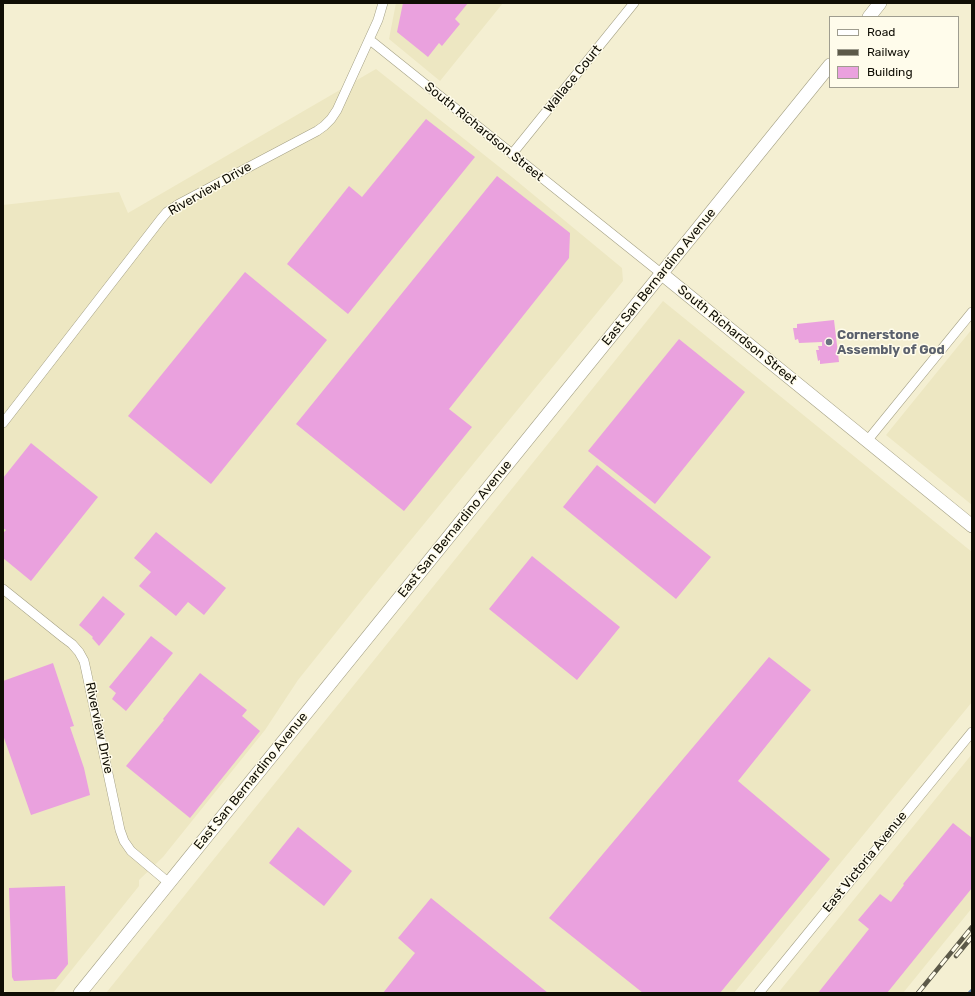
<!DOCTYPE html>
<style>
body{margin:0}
#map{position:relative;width:975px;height:996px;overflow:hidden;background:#f4efd2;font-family:Rubik,sans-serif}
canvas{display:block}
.frame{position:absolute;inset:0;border:4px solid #100e05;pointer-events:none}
.legend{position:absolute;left:829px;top:16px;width:130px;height:72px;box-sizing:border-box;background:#fffceb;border:1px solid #9f9d8f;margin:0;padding:5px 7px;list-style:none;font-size:12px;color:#100e05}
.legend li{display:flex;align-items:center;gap:8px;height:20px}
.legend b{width:20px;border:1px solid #9f9d8f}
</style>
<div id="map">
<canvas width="975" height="996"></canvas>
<div class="frame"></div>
<ul class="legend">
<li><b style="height:5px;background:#fff"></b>Road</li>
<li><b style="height:5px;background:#5c5949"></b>Railway</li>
<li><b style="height:11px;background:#eaa1de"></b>Building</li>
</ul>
</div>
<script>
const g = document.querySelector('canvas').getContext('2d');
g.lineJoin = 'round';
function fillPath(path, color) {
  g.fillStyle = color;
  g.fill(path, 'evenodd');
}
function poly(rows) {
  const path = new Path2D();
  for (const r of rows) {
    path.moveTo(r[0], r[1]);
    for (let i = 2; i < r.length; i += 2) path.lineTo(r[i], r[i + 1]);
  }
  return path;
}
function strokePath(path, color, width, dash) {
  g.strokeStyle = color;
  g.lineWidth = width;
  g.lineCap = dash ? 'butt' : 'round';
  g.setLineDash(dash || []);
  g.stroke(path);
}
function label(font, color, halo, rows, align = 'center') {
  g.font = font + ' Rubik,sans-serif';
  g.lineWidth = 3;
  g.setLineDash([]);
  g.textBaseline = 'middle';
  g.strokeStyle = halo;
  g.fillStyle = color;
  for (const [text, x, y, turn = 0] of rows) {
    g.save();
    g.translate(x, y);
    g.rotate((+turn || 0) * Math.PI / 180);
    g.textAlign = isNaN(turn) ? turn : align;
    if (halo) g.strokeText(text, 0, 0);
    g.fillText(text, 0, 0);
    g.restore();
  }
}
const built = poly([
 [396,3,503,3,440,81,389,39],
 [376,69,512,177,622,268,623,281,374,585,298,680,265,730,163,857,139,880,139,886,53,993,7,993,3,989,3,205,119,192,128,213],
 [663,301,972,552,972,702,734,993,106,993],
 [972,329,972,505,886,435],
 [972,754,972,908,903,993,778,993]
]);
const stream = poly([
 [969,993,972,990]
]);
const building = poly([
 [403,3,468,3,455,19,460,24,442,46,439,43,428,57,397,32],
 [426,119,475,157,348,314,287,264,349,186,362,197],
 [497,176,570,233,569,258,449,409,472,427,404,511,296,424],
 [245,272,327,340,211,484,128,416],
 [834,320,839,362,820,364,820,360,818,361,816,350,819,350,818,346,822,346,822,342,799,343,798,339,795,340,793,328,797,328,797,324],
 [679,339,745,392,655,504,588,451],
 [31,443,98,497,31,581,3,558,3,533,6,530,3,528,3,478],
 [597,465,711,557,676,599,563,507],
 [156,532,226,588,204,615,188,602,176,616,139,586,151,572,134,558],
 [532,556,620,627,577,680,489,609],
 [103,596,125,614,99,646,92,638,93,637,79,625],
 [151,636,173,653,126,711,112,699,116,693,109,687],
 [769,657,811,690,738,781,830,859,720,993,643,993,549,918],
 [53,663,74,726,70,727,84,768,90,795,31,815,3,735,3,681],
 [200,673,247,710,242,716,260,731,190,818,126,766,164,720,163,719],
 [953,823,972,838,972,888,887,993,818,993,869,929,858,920,880,894,891,902,904,885,903,884],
 [298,827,352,871,324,906,269,863],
 [65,886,68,964,56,979,14,981,12,977,9,888],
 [431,898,548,993,383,993,415,953,398,938]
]);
const street = poly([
 [370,40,662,274],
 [512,154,634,3],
 [3,423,161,219,167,212,179,204,317,131,324,126,331,119,337,110,378,20,383,3],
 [867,441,972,312],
 [3,589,64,638,72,644,79,652,84,661,86,670,120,830,124,841,131,851,137,856,169,883],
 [759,993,972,732]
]);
const secondary = poly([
 [869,17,880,3],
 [662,274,972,526],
 [80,993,830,65]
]);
const rail = poly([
 [956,956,972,937],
 [918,993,972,927]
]);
const markers = [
 [829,342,4,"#6b7280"]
];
const streetNames = [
 ["Wallace Court",573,79,-51],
 ["South Richardson Street",484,132,39],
 ["Riverview Drive",210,189,-30],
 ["East San Bernardino Avenue",659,277,-51],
 ["South Richardson Street",737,335,39],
 ["East San Bernardino Avenue",455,529,-51],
 ["Riverview Drive",99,728,78],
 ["East San Bernardino Avenue",251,781,-51],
 ["East Victoria Avenue",865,862,-51]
];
const worshipNames = [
 ["Cornerstone",837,335],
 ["Assembly of God",837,350]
];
fillPath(built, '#ede7c2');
strokePath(stream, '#6484b3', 3);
fillPath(building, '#eaa1de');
strokePath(street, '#a4a085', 10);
strokePath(secondary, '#a4a085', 14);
strokePath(street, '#fff', 9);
strokePath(secondary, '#fff', 13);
strokePath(rail, '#5c5949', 4.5);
strokePath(rail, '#fffceb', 3, [9]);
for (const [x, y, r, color] of markers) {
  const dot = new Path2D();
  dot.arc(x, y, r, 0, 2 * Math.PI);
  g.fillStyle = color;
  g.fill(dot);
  strokePath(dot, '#fffceb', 1.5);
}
label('13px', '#100e05', '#fffceb', streetNames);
label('bold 13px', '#5b616d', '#fffceb', worshipNames, 'left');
</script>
